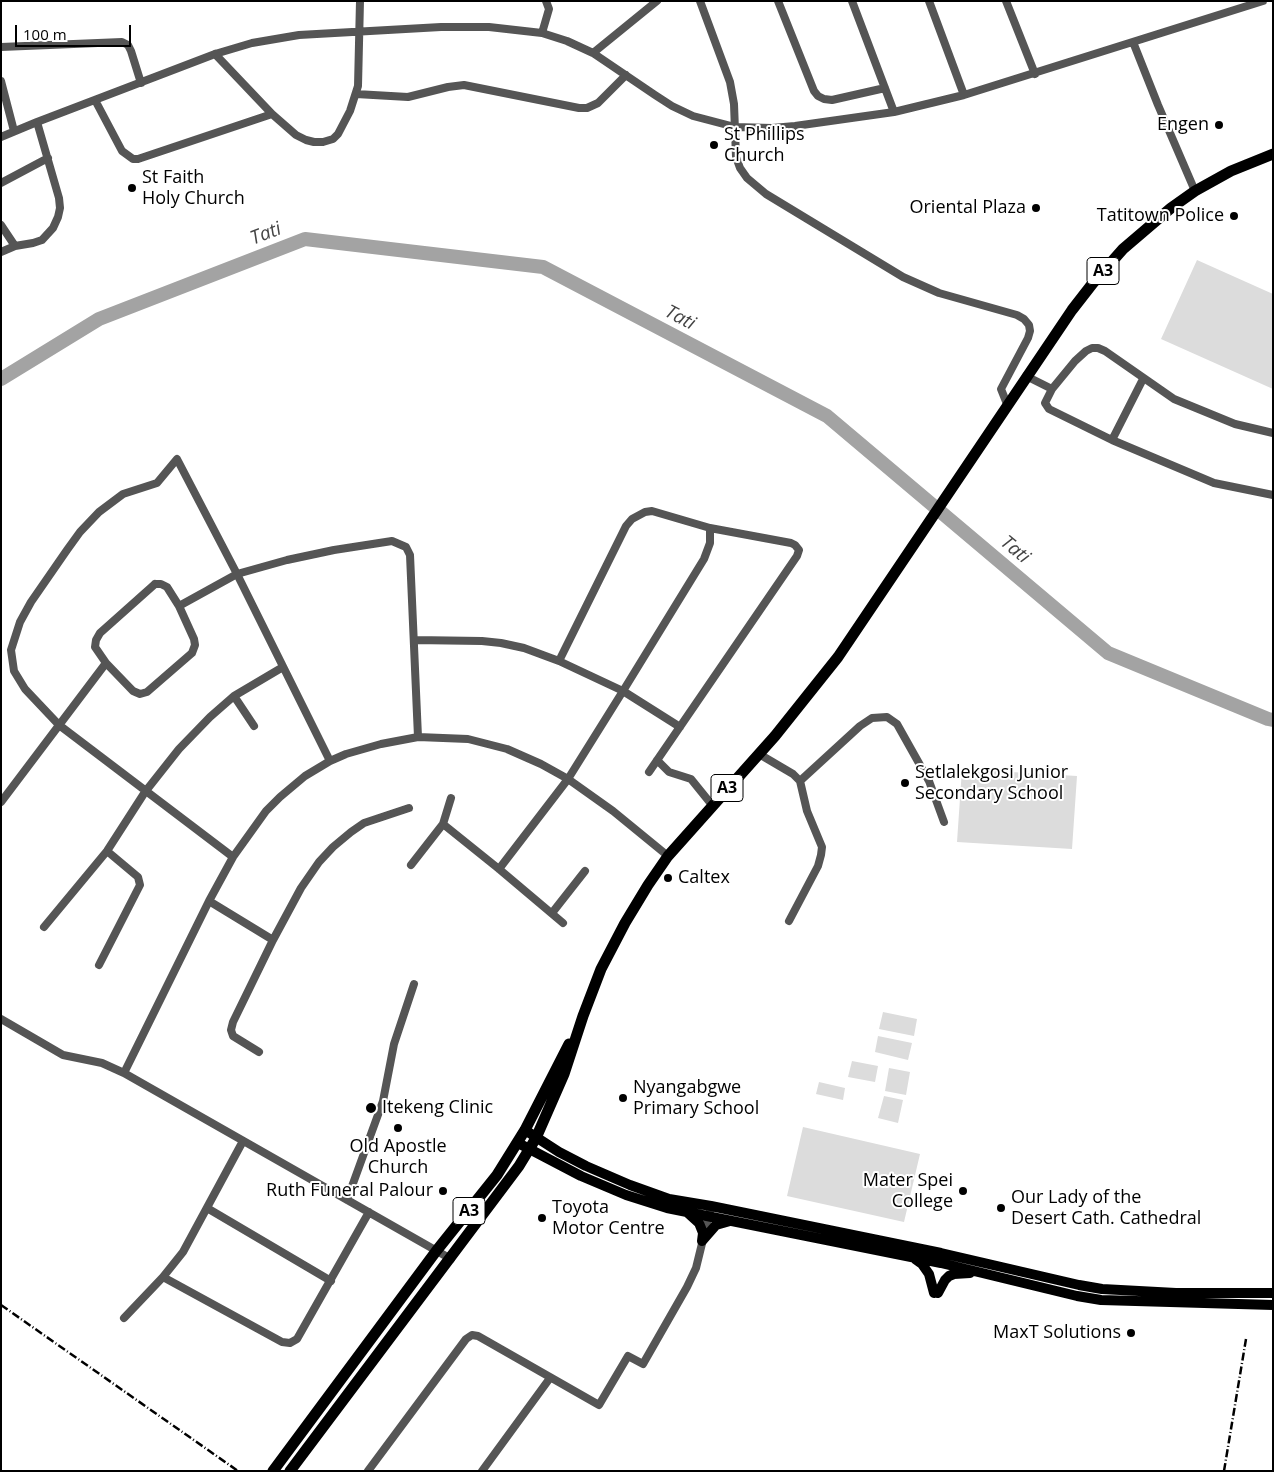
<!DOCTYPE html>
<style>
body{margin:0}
#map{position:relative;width:1274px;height:1472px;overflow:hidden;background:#fff;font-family:"Open Sans",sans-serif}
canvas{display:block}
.frame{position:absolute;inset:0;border:2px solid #000;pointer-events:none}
.scale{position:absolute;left:15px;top:25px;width:116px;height:22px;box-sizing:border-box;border:2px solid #000;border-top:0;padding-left:6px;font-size:15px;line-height:18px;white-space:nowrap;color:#000;-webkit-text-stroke:4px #fff;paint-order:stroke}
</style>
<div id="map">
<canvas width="1274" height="1472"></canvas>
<div class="frame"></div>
<div class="scale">100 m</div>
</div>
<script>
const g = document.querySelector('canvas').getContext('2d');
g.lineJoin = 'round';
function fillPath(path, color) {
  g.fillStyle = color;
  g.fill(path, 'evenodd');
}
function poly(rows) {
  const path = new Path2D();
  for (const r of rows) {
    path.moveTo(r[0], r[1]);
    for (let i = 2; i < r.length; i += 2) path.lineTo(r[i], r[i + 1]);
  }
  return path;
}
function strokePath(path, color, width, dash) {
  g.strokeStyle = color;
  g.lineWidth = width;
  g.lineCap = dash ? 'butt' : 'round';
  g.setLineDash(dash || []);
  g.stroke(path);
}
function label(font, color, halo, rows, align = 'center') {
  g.font = font + ' "Open Sans",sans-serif';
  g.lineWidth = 4;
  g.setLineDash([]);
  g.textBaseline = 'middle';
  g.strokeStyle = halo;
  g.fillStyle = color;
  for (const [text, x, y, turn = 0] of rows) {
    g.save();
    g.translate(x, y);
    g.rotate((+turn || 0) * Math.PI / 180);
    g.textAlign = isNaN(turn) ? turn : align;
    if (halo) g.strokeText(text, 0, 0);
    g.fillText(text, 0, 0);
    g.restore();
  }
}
const green = poly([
 [1197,260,1273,294,1273,389,1161,339],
 [962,769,1077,776,1072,849,957,842],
 [883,1012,917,1019,914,1036,879,1029],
 [878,1036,912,1043,908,1060,875,1052],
 [852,1061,878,1066,875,1082,848,1077],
 [889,1068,910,1072,906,1095,885,1091],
 [819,1082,845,1088,843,1100,816,1094],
 [884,1096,903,1100,898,1123,878,1118],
 [803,1127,920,1154,904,1222,787,1196]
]);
const river = poly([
 [1,379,99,319,305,239,543,267,827,416,1108,653,1268,719,1273,720]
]);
const minor = poly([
 [700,1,730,82,734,104,736,157,740,168,747,178,766,194,903,277,939,293,1017,315,1024,319,1029,325,1030,331,1028,338,1001,389,1007,404],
 [778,1,814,91,818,96,824,99,832,100,885,88],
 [852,1,894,112],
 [929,1,964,95],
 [1006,1,1035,74],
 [542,33,549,9,546,1],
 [1133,42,1158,105,1195,191],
 [1,47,122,42,128,45,131,51,141,83],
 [593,53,657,1],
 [215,54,272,114,296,135,306,140,314,142,323,142,333,139,338,134,350,111,358,86,360,1],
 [1,81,14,131],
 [356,94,408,97,448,87,464,85,579,108,587,108,598,103,626,75],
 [95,100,122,151,133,159,138,159,272,114],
 [1,137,37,122,215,54,252,43,299,35,441,27,489,27,542,33,567,41,593,53,655,95,672,106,693,116,735,127,772,128,795,126,894,112,964,95,1263,1],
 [1,183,48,158],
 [1,225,15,246,33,243,42,240,53,228,58,217,60,208,59,198,37,122],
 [1,252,15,246],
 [1026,376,1052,389],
 [1273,433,1235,424,1174,399,1105,351,1098,348,1092,348,1086,351,1075,361,1052,389,1045,403,1049,409,1112,440,1214,483,1273,495],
 [1112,440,1143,379],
 [155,584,161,584,167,587,179,606,194,639,195,645,192,653,147,692,140,694,133,691,106,663,95,647,96,640,100,633,155,584],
 [179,606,237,574,287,560,334,550,392,541,406,547,410,555,418,737],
 [414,640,482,641,501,643,524,648,559,661,623,691,680,727],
 [234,696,254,726],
 [759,754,793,774,800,781,807,811,822,847,821,855,818,866,789,921],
 [657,760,669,772,691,779,712,805],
 [649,772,797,556,799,550,795,545,791,543,710,528],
 [800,781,860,726,872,718,887,717,897,724,929,781,944,822],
 [1,802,106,663],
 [443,824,499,869,563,923],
 [233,857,59,725,25,689,14,671,11,650,20,622,31,602,67,550,80,532,99,512,123,494,157,483,177,459,237,574,330,761],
 [411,865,443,824,451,798],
 [499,869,568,779,623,691,704,559,710,543,710,528,652,511,645,512,632,519,626,526,559,661],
 [209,901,273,940],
 [552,913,585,871],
 [44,927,107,851,145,792,179,749,210,717,234,696,283,667],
 [99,965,140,885,138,877,107,851],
 [1,1019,63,1055,102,1063,124,1073,451,1259],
 [259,1052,233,1036,231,1030,233,1022,273,940,301,888,319,862,333,847,351,832,364,823,409,808],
 [124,1073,209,901,233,857,266,811,280,797,305,776,330,761,346,754,381,744,418,737,468,739,507,749,541,764,568,779,613,811,668,856],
 [347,1200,383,1101,394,1044,414,984],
 [207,1208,331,1281],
 [163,1277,282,1342,290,1343,297,1339,369,1212],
 [124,1318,163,1277,183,1252,243,1141],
 [368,1471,466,1339,472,1335,478,1336,599,1405,628,1356,643,1364,687,1287,696,1268,710,1211],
 [482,1471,550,1378]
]);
const major = poly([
 [525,1130,559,1152,586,1166,630,1185,669,1199,711,1206,941,1253,1079,1285,1102,1289,1176,1293,1273,1293],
 [518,1143,581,1176,626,1195,667,1208,941,1263,1077,1296,1101,1300,1273,1305],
 [688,1213,699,1223,703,1233,702,1241],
 [702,1241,716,1225,730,1221],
 [915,1259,922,1264,929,1274,934,1293],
 [938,1293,945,1280,949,1276,954,1274,970,1273]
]);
const highway = poly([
 [273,1471,437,1250,497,1175,525,1130,569,1044],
 [290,1471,519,1166,536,1138,564,1074,583,1016,601,969,625,923,648,885,668,856,775,736,838,657,1072,310,1093,283,1123,249,1171,208,1195,191,1231,171,1273,154]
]);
const rail = poly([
 [1,1305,238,1471],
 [1224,1471,1246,1339]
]);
const markers = [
 [1219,125,5,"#000"],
 [714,145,5,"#000"],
 [132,188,5,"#000"],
 [1036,208,5,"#000"],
 [1234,216,5,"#000"],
 [905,783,5,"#000"],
 [668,878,5,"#000"],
 [623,1098,5,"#000"],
 [371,1108,6,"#000"],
 [398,1128,5,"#000"],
 [443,1191,5,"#000"],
 [963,1191,5,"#000"],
 [1001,1208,5,"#000"],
 [542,1218,5,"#000"],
 [1131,1333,5,"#000"]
];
const shields = [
 [1103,271,32],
 [727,788,32],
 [469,1211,32]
];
const shieldNames = [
 ["A3",1103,271],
 ["A3",727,788],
 ["A3",469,1211]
];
const poiNames = [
 ["Engen",1209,125,"right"],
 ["St Phillips",724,135],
 ["Church",724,156],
 ["St Faith",142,178],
 ["Holy Church",142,199],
 ["Oriental Plaza",1026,208,"right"],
 ["Tatitown Police",1224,216,"right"],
 ["Setlalekgosi Junior",915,773],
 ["Secondary School",915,794],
 ["Caltex",678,878],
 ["Nyangabgwe",633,1088],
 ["Primary School",633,1109],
 ["Itekeng Clinic",382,1108],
 ["Old Apostle",398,1147,"center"],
 ["Church",398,1168,"center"],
 ["Mater Spei",953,1181,"right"],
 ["College",953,1202,"right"],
 ["Ruth Funeral Palour",433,1191,"right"],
 ["Our Lady of the",1011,1198],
 ["Desert Cath. Cathedral",1011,1219],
 ["Toyota",552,1208],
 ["Motor Centre",552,1229],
 ["MaxT Solutions",1121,1333,"right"]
];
const waterNames = [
 ["Tati",266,234,-21],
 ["Tati",680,318,28],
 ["Tati",1015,550,40]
];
fillPath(green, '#dcdcdc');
strokePath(river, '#a3a3a3', 14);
strokePath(minor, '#555', 8);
strokePath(major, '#000', 10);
strokePath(highway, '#000', 11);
strokePath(rail, '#000', 2.5, [8, 2.5, 1, 2.5]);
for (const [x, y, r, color] of markers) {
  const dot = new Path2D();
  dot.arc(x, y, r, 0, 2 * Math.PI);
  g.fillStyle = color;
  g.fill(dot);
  strokePath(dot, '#fff', 2);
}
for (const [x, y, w] of shields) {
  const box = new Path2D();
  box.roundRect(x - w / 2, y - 13.5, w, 27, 4);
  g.fillStyle = '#fff';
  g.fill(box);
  strokePath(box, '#000', 1);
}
label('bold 16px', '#000', null, shieldNames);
label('18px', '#000', '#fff', poiNames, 'left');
label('italic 19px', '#444', '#fff', waterNames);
</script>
